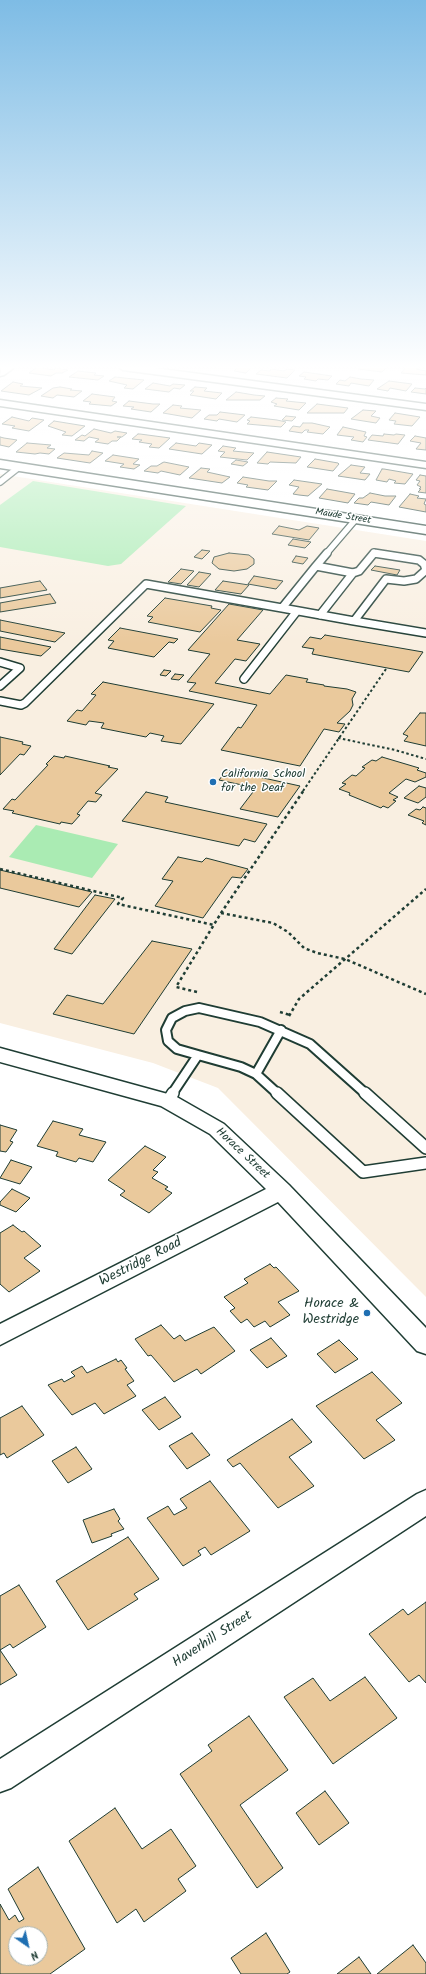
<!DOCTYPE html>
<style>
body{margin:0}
#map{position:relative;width:426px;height:1974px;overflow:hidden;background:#fff;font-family:Kalam,sans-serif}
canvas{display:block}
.north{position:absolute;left:8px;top:1926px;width:40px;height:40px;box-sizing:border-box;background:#fff;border:1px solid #a5b1ae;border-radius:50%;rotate:146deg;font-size:11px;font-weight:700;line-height:16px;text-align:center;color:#1f3d34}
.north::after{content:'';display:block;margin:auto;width:14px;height:18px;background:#1f6fb2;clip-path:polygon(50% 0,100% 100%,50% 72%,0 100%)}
</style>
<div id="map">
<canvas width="426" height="1974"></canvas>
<div class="north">N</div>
</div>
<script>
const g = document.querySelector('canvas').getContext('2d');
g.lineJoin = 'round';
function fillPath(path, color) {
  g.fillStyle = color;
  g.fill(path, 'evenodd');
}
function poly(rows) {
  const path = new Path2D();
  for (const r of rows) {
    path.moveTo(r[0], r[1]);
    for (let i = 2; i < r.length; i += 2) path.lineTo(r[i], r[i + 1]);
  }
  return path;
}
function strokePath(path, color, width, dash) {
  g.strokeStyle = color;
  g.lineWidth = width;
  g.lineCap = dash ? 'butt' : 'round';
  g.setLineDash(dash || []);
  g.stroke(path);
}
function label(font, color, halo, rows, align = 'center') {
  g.font = font + ' Kalam,sans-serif';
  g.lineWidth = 3;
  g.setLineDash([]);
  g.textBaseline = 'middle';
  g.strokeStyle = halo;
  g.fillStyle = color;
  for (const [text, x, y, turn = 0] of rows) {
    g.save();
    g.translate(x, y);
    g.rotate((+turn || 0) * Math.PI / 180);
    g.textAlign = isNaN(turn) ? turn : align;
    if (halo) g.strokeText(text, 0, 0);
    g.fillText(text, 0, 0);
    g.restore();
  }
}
const built = poly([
 [0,474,426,541,426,1297,218,1088,153,1063,0,1023]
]);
const green = poly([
 [33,481,186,506,121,564,108,566,0,547,0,505],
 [36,825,118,844,92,878,9,857]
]);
const building = poly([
 [37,367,54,370,56,368,68,370,62,373,56,373,51,376,29,373,37,367],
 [218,367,251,367,251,368,246,373,234,371,237,368,218,367],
 [360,367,387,367,382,372,358,369,360,367],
 [406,367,419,367,416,369,426,371,426,375,401,373,406,367],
 [271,369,284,371,287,369,295,370,287,378,256,374,261,370,270,371,271,369],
 [78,371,96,373,94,375,104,376,98,380,69,377,78,371],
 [304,372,332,376,328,380,318,379,316,381,304,379,306,377,299,376,304,372],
 [115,377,144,380,133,389,124,388,127,385,109,381,115,377],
 [350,377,361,379,374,380,369,386,351,383,349,386,336,384,340,380,345,381,350,377],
 [389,381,412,384,406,391,390,388,388,391,377,389,389,381],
 [13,382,23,384,20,386,42,388,29,395,1,391,13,382],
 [153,383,170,386,173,384,185,385,180,389,174,388,169,392,145,389,153,383],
 [60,387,72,389,70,390,82,391,74,397,57,395,53,398,41,396,53,388,60,387],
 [195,387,207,388,204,391,222,393,216,399,190,395,194,391,190,391,195,387],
 [415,388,425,389,426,388,426,394,411,392,415,388],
 [236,392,254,395,265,396,260,400,226,400,236,392],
 [92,394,115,397,112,401,117,402,111,406,89,404,91,402,83,401,92,394],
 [276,398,288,399,286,401,306,403,299,410,274,406,277,404,271,402,276,398],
 [129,401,153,404,160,404,151,412,131,409,134,407,123,406,129,401],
 [317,404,348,408,344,413,307,413,317,404],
 [173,405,182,406,180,408,201,410,192,418,163,413,173,405],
 [363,410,376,411,371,416,380,418,376,423,351,419,363,410],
 [220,412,245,415,237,422,219,419,217,421,204,419,209,415,217,415,220,412],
 [395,413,420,417,412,426,394,424,396,421,389,420,395,413],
 [286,416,296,417,292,421,282,420,286,416],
 [12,417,29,421,32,418,44,420,29,431,12,428,15,426,2,424,12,417],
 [251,417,277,420,286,422,281,427,247,424,250,421,247,420,251,417],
 [54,421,85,426,72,436,62,435,66,432,48,426,54,421],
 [303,423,312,423,330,427,323,434,307,432,309,430,305,430,302,433,289,431,293,426,300,427,303,423],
 [343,427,366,432,364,436,367,437,363,442,351,440,354,437,337,435,343,427],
 [94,429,111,433,115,431,127,433,122,437,117,437,121,437,117,441,112,441,108,444,95,442,99,439,89,437,84,441,75,440,82,435,85,436,94,429],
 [138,434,140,434,170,438,159,448,149,447,152,444,139,442,142,440,132,439,138,434],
 [384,434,394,435,396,434,405,435,398,444,368,440,372,435,383,436,384,434],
 [415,436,426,438,426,450,416,449,421,443,410,441,415,436],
 [0,437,4,438,17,440,9,447,0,445,0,437],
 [27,443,51,445,47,448,55,449,49,454,40,453,35,454,16,452,27,443],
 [176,443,196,446,199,443,212,445,202,454,169,449,176,443],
 [223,446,236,448,233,451,254,453,247,460,220,457,225,452,218,451,223,446],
 [92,451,103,453,90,463,57,458,64,453,89,455,92,451],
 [267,452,301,457,296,463,270,462,268,464,257,463,267,452],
 [113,455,139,459,133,464,140,465,134,469,120,467,124,464,105,461,113,455],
 [315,459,338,463,339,464,333,471,307,467,315,459],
 [236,460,248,462,243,466,231,464,236,460],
 [162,463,164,462,189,467,180,475,161,471,158,473,144,471,151,466,157,466,162,463],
 [351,465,365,467,360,473,370,474,365,480,338,476,351,465],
 [201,468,210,469,207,472,230,477,222,483,189,478,201,468],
 [382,469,384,469,413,474,405,484,394,483,396,481,389,479,387,482,376,480,382,469],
 [420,475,426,476,426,493,418,492,421,489,419,489,421,487,417,485,420,481,416,480,420,475],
 [243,477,269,481,277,481,268,490,246,487,248,485,237,483,243,477],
 [294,480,322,484,308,496,299,495,293,494,299,487,289,485,294,480],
 [327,489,355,494,348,503,319,498,327,489],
 [370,493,385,496,396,496,389,505,371,502,368,505,354,503,359,498,363,498,370,493],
 [410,494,419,496,417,498,426,499,424,504,426,505,426,512,399,507,410,494],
 [279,526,299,530,307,526,319,528,309,540,272,534,279,526],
 [293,539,311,542,305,548,288,545,293,539],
 [202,550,210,551,202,559,194,557,202,550],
 [229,553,249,555,254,559,254,564,247,569,234,571,219,569,212,563,214,557,229,553],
 [296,556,308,558,303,564,292,562,296,556],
 [375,566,400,570,397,575,371,570,375,566],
 [181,569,194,571,181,584,168,582,181,569],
 [199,572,211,574,199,587,187,585,199,572],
 [254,576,283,581,276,589,248,584,254,576],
 [40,581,47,590,0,598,0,588,40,581],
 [223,581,249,585,241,594,215,590,223,581],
 [50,594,56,603,0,612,0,603,50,594],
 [165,598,212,606,211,608,221,610,200,632,148,622,153,617,147,616,165,598],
 [229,604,263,610,237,640,260,644,246,661,235,659,215,683,270,694,286,675,308,679,306,682,324,685,324,686,347,689,356,692,352,699,353,705,350,711,337,723,345,724,339,732,324,729,300,766,221,750,238,727,241,728,257,705,189,691,196,683,187,682,210,654,188,650,229,604],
 [0,620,65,633,55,642,0,631,0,620],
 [120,628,178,639,174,643,169,642,154,657,108,648,114,641,108,640,120,628],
 [325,635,423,652,409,672,312,654,314,649,302,647,310,637,321,639,325,635],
 [0,637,51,647,41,656,0,649,0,637],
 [164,670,171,671,166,676,160,675,164,670],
 [175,674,184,675,179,680,171,679,175,674],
 [103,682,214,704,181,744,161,741,164,736,150,733,146,737,101,728,104,723,89,721,86,725,67,721,77,710,82,711,96,695,91,694,103,682],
 [420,713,426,713,426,746,404,741,408,736,403,734,420,713],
 [0,737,23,742,22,744,31,746,24,755,20,754,0,775,0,737],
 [54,756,64,758,65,756,110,766,108,767,118,769,95,793,102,795,96,802,88,801,77,814,80,815,72,824,61,822,60,824,12,813,14,811,3,809,12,799,15,800,48,765,46,764,54,756],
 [382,757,419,768,417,770,426,773,426,777,415,782,406,779,389,793,398,797,393,800,396,801,388,808,383,806,381,808,349,795,350,793,339,789,346,784,342,783,352,775,356,776,365,768,362,767,372,760,376,761,382,757],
 [227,770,300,786,278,817,240,809,256,788,219,780,227,770],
 [419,786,426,788,426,797,418,803,404,798,419,786],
 [146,792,168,797,165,802,267,824,255,842,244,839,239,846,122,821,146,792],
 [423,807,426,808,426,825,422,823,424,821,408,815,416,809,420,810,423,807],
 [178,857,202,862,206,858,248,869,241,878,232,877,203,918,155,906,173,881,162,879,178,857],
 [0,870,92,892,79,907,0,888,0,870],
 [95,895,115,899,72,954,54,949,95,895],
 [152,941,192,949,134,1034,53,1014,67,995,103,1004,152,941],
 [53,1121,83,1129,79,1135,106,1142,93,1162,79,1158,76,1162,56,1156,58,1152,37,1146,53,1121],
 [0,1125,17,1130,10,1141,13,1142,6,1152,0,1151,0,1125],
 [145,1146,166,1157,153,1170,158,1172,152,1178,168,1187,165,1189,172,1193,149,1213,120,1195,125,1191,108,1180,145,1146],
 [11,1160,32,1167,20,1184,0,1178,11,1160],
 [12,1189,30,1198,16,1212,0,1205,0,1202,12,1189],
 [13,1225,22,1232,24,1231,41,1246,24,1258,40,1271,9,1292,0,1284,0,1233,13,1225],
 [270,1264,274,1268,276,1267,299,1291,278,1302,290,1315,270,1327,265,1321,254,1327,247,1319,241,1323,230,1311,235,1308,224,1297,248,1283,244,1279,270,1264],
 [161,1325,174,1339,180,1335,185,1341,214,1327,235,1351,201,1374,197,1369,174,1382,151,1355,148,1356,135,1339,161,1325],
 [271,1338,287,1356,267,1368,250,1350,271,1338],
 [339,1340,358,1359,335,1373,317,1354,339,1340],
 [116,1359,118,1362,121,1360,127,1368,125,1369,134,1381,127,1385,136,1396,104,1414,95,1403,72,1415,48,1385,62,1379,64,1382,75,1376,71,1372,82,1366,87,1373,116,1359],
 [372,1372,402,1403,376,1420,395,1440,364,1459,316,1406,372,1372],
 [165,1397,181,1417,159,1430,142,1410,165,1397],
 [22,1406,44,1435,7,1458,4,1453,0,1455,0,1418,22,1406],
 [292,1419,312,1442,289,1457,314,1486,278,1508,240,1463,233,1467,227,1460,292,1419],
 [192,1433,210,1455,187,1469,169,1446,192,1433],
 [76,1447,92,1469,68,1483,52,1461,76,1447],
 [210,1481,250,1531,211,1555,205,1547,198,1551,201,1555,183,1566,147,1518,168,1506,174,1515,187,1508,180,1499,210,1481],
 [114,1509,120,1519,118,1521,124,1529,111,1534,112,1536,92,1543,83,1520,114,1509],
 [128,1537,159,1579,134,1594,138,1599,88,1630,56,1581,128,1537],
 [19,1585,46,1627,13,1648,10,1644,0,1650,17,1675,0,1685,0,1596,19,1585],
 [426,1602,426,1683,419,1675,409,1682,369,1634,403,1609,408,1615,426,1602],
 [365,1677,397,1718,333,1764,284,1697,313,1678,330,1701,365,1677],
 [249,1716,288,1770,240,1805,283,1868,257,1888,180,1774,212,1751,208,1745,249,1716],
 [325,1791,349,1823,319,1845,296,1813,325,1791],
 [115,1808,142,1849,171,1829,196,1866,178,1879,186,1891,144,1922,136,1909,117,1923,69,1841,115,1808],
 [38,1867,85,1949,50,1974,0,1974,0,1904,9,1920,15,1915,19,1922,24,1919,8,1889,38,1867],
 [16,1934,40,1934,40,1958,16,1958,16,1934],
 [266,1933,290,1972,287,1974,241,1974,231,1958,266,1933],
 [413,1945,426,1963,426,1974,377,1974,413,1945],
 [359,1957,371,1974,337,1974,359,1957]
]);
const pathFar1 = poly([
 [338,738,395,750,426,759],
 [303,791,386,669]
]);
const path = poly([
 [0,869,123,898,118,904,214,925],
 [221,913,273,923,288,932,304,948,317,953,345,959,426,994],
 [197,992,176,987,221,913,304,790],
 [280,1012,290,1015],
 [289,1016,299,999,426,889]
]);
const serviceFar3 = poly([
 [0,482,19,467],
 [326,554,356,519],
 [373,554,378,554]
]);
const serviceFar2 = poly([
 [374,553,419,560,424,564,426,570,416,579,404,581,386,579,354,621,282,608,316,566,353,573,359,571,374,553],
 [316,566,327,553],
 [320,615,353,573],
 [354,621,426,633],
 [0,662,20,668,0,686],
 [244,679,297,611],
 [0,701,21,705,25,703,146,584,282,608]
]);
const serviceFar1 = poly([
 [198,1055,241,1067,256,1074,278,1094],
 [256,1074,281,1030],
 [172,1094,198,1055,177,1049,168,1041,166,1030,172,1018,185,1011,199,1008,260,1022,310,1044,366,1094]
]);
const service = poly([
 [277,1093,363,1172,426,1163],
 [365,1093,426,1148],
 [168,1101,173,1093]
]);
const minor = poly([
 [118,367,147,367,426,404,426,410,123,370,118,367],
 [0,400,426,462,426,468,0,406,0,400],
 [0,1048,175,1096,224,1124,289,1185,426,1328,426,1354,417,1351,278,1202,0,1345,0,1324,266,1189,210,1134,161,1106,0,1062,0,1048],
 [426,1490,426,1516,11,1788,0,1792,0,1759,417,1494,426,1490]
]);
const tertiary = poly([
 [15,367,4,375,0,376,1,367,15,367],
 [0,460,426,526,426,534,0,468,0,460]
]);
const markers = [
 [213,782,4,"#1f6fb2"],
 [367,1313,4,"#1f6fb2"]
];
const farStreetnames = [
 ["Maude Street",343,517,9]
];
const poiNames = [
 ["California School",221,775],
 ["for the Deaf",221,789]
];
const streetNames = [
 ["Horace Street",242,1154,43]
];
const nearStreetnames = [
 ["Westridge Road",141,1263,-27],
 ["Haverhill Street",213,1640,-33]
];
const nearPoinames = [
 ["Horace &",359,1305],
 ["Westridge",359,1321]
];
fillPath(built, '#f9efe1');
fillPath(green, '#aaebb3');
fillPath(building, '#eac99c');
strokePath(building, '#1f3d34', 1);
strokePath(serviceFar3, '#1f3d34', 8);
strokePath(serviceFar2, '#1f3d34', 10);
strokePath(serviceFar1, '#1f3d34', 12);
strokePath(service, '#1f3d34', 14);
strokePath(minor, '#1f3d34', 3);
strokePath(tertiary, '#1f3d34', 3);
strokePath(pathFar1, '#1f3d34', 2, [2.5, 2.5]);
strokePath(path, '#1f3d34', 2.5, [3, 3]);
strokePath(serviceFar3, '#fff', 5.5);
strokePath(serviceFar2, '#fff', 7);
strokePath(serviceFar1, '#fff', 8);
strokePath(service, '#fff', 11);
fillPath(minor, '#fff');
fillPath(tertiary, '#fff');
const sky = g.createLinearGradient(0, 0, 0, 644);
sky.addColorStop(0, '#7ebce5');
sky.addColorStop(0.57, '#fff');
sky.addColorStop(1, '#ffffff00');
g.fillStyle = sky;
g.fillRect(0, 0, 426, 644);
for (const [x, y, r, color] of markers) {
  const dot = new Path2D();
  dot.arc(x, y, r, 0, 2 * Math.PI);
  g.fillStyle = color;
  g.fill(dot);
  strokePath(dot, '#fff', 1.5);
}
label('10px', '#1f3d34', '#fff', farStreetnames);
label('12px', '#1f3d34', '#fff', poiNames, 'left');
label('12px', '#1f3d34', '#fff', streetNames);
label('14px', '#1f3d34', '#fff', nearStreetnames);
label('14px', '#1f3d34', '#fff', nearPoinames, 'right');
</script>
